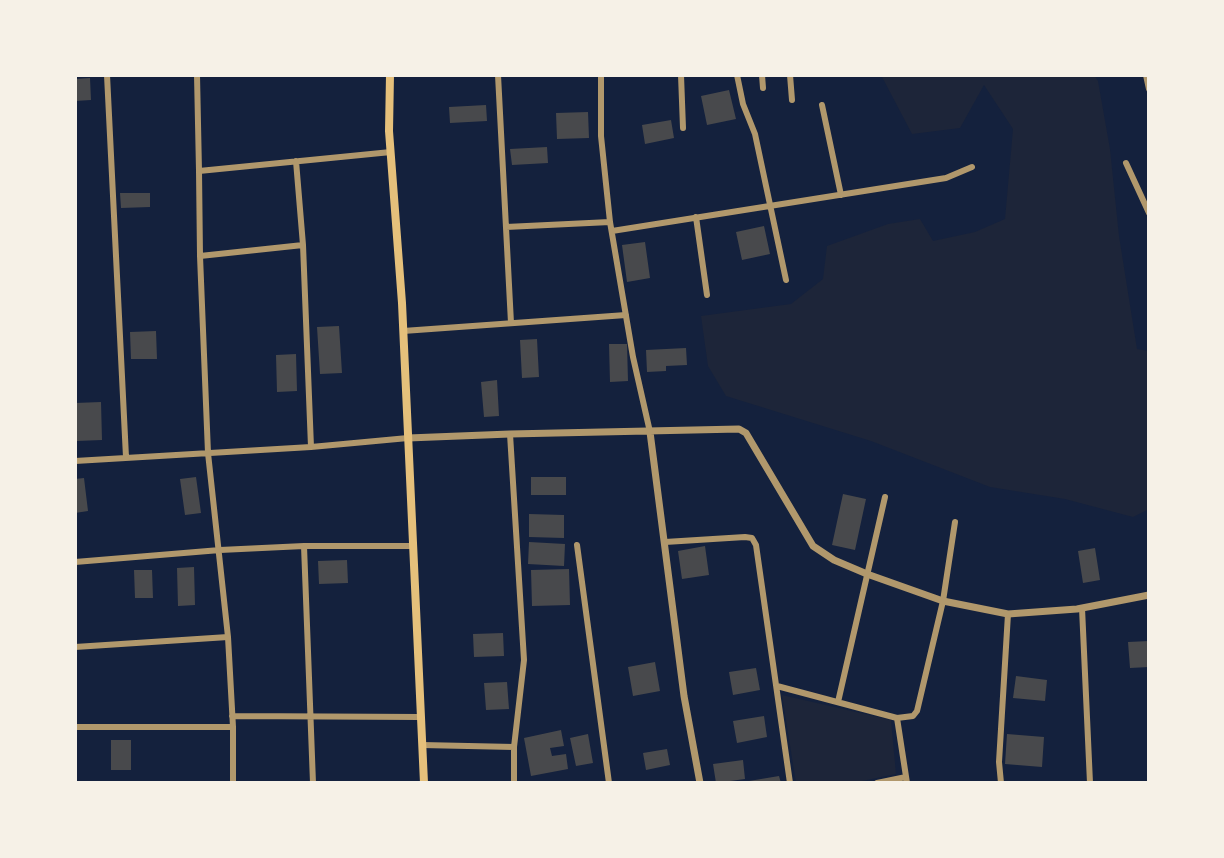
<!DOCTYPE html>
<style>
body{margin:0}
#map{position:relative;width:1224px;height:858px;overflow:hidden;background:#14213d;font-family:"Space Grotesk",sans-serif}
canvas{display:block}
.frame{position:absolute;inset:0;border:77px solid #f6f1e7;pointer-events:none}
</style>
<div id="map">
<canvas width="1224" height="858"></canvas>
<div class="frame"></div>
</div>
<script>
const g = document.querySelector('canvas').getContext('2d');
g.lineJoin = 'round';
function fillPath(path, color) {
  g.fillStyle = color;
  g.fill(path, 'evenodd');
}
function poly(rows) {
  const path = new Path2D();
  for (const r of rows) {
    path.moveTo(r[0], r[1]);
    for (let i = 2; i < r.length; i += 2) path.lineTo(r[i], r[i + 1]);
  }
  return path;
}
function strokePath(path, color, width, dash) {
  g.strokeStyle = color;
  g.lineWidth = width;
  g.lineCap = dash ? 'butt' : 'round';
  g.setLineDash(dash || []);
  g.stroke(path);
}
const green = poly([
 [881,75,1094,75,1098,81,1110,149,1119,236,1137,349,1149,351,1149,509,1133,517,1065,499,990,487,871,441,726,396,708,366,701,316,791,304,823,279,827,246,888,224,920,219,933,241,975,232,1005,219,1013,129,984,85,960,128,912,134],
 [782,695,891,720,896,774,853,783,796,783]
]);
const building = poly([
 [90,78,91,100,75,101,75,79],
 [729,90,736,119,707,125,701,96],
 [486,105,487,121,450,123,449,107],
 [588,112,589,138,557,139,556,113],
 [671,120,674,138,645,144,642,125],
 [547,147,548,163,512,165,510,149],
 [120,193,150,193,150,207,121,208],
 [764,226,770,254,742,260,736,232],
 [645,242,650,278,627,282,622,245],
 [339,326,342,373,320,374,317,327],
 [156,331,157,359,131,359,130,332],
 [537,339,539,377,522,378,520,340],
 [609,344,627,344,628,381,610,382],
 [686,348,687,365,666,366,666,371,647,372,646,350],
 [296,354,297,391,277,392,276,355],
 [497,380,499,416,484,417,481,382],
 [101,402,102,440,76,441,75,403],
 [196,477,201,513,185,515,180,479],
 [531,477,566,477,566,495,531,495],
 [84,478,88,511,75,513,75,479],
 [843,494,866,499,855,550,832,545],
 [529,514,564,515,564,538,529,537],
 [529,542,565,544,564,566,528,564],
 [705,546,709,575,682,579,678,551],
 [1095,548,1100,580,1083,583,1078,551],
 [347,560,348,583,319,584,318,561],
 [194,567,195,605,178,606,177,568],
 [569,569,570,605,532,606,531,570],
 [134,570,152,570,153,598,135,598],
 [503,633,504,656,474,657,473,634],
 [1149,641,1149,667,1130,668,1128,642],
 [655,662,660,691,633,696,628,667],
 [756,668,760,690,733,695,729,672],
 [1016,676,1047,680,1045,701,1013,698],
 [507,682,509,709,486,710,484,683],
 [764,716,767,737,737,743,733,721],
 [561,730,564,746,550,748,552,756,566,754,568,769,531,776,524,738],
 [588,734,593,763,576,766,570,738],
 [1007,734,1044,737,1042,767,1005,764],
 [111,740,131,740,131,770,111,770],
 [667,749,670,765,646,770,643,753],
 [743,760,745,779,716,783,713,764],
 [779,776,781,783,750,783,749,781]
]);
const minor = poly([
 [107,75,126,457],
 [197,75,199,171],
 [498,75,511,323],
 [601,75,601,136,610,222,633,357,650,432],
 [681,75,683,128],
 [737,75,743,104,755,134,786,280],
 [762,75,763,88],
 [790,75,792,100],
 [1146,75,1149,89],
 [822,105,841,195],
 [296,161,303,245,311,447],
 [1126,163,1149,213],
 [696,217,707,295],
 [506,227,610,222],
 [612,231,946,178,972,167],
 [200,256,303,245],
 [403,331,626,315],
 [510,434,524,660,514,747,514,783],
 [75,461,311,447,408,438],
 [665,542,745,537,752,538,756,545,790,783],
 [577,545,609,783],
 [304,546,412,546],
 [75,562,220,550,304,546,313,783],
 [1082,608,1090,783],
 [75,647,228,637],
 [777,686,897,718,907,783],
 [838,702,885,497],
 [232,716,420,717],
 [897,718,913,716,917,711,943,601,955,522],
 [75,727,233,727],
 [422,745,514,747],
 [233,783,233,727,228,637,208,453,200,256,199,171,391,152],
 [877,783,906,777],
 [1001,783,999,762,1008,614]
]);
const tertiary = poly([
 [650,432,684,696,700,783],
 [408,438,510,434,739,429,746,433,813,546,834,560,867,574,943,601,1008,614,1077,609,1149,595]
]);
const secondary = poly([
 [390,75,389,131,402,303,424,783]
]);
fillPath(green, '#1d2539');
fillPath(building, '#48494c');
strokePath(minor, '#b1986c', 6);
strokePath(tertiary, '#b1986c', 7);
strokePath(secondary, '#e5c07b', 8);
</script>
